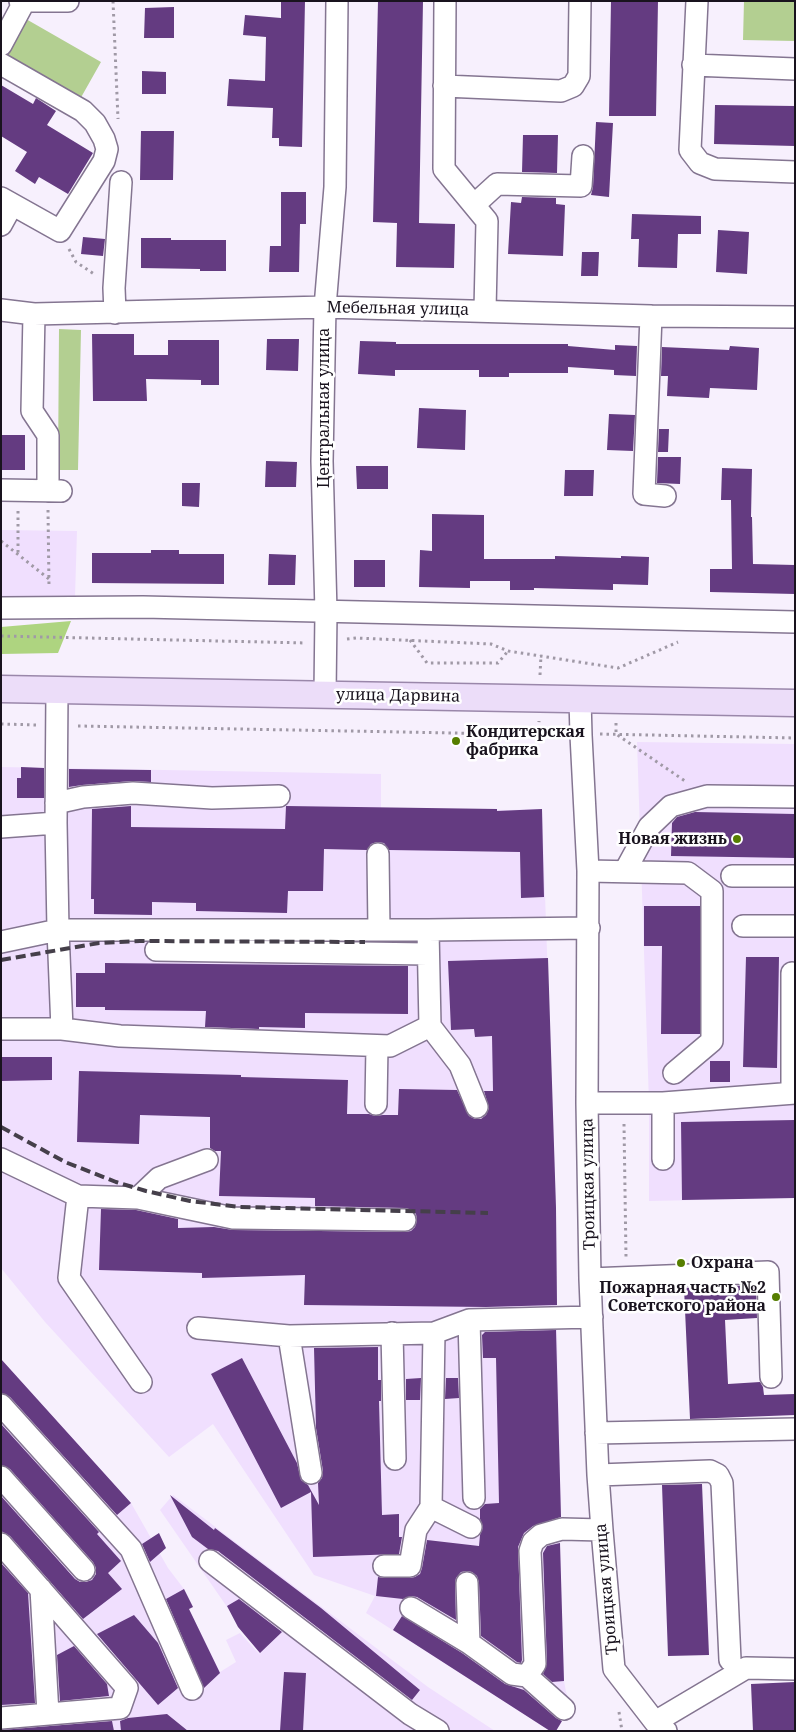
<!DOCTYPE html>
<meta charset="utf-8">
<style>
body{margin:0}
#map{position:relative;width:796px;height:1732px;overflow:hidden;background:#f7f0fd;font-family:"Noto Serif",serif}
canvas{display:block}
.frame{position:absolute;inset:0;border:2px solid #19131e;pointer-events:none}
</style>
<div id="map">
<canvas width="796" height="1732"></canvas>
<div class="frame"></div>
</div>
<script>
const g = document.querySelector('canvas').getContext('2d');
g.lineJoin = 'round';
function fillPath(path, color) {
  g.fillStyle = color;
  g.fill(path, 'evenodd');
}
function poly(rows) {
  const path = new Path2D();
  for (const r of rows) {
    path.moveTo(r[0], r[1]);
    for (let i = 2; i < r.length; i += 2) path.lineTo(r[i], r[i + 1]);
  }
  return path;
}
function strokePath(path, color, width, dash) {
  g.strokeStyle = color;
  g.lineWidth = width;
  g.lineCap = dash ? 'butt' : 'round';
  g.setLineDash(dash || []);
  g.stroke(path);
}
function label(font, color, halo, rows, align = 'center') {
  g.font = font + ' "Noto Serif",serif';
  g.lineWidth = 5;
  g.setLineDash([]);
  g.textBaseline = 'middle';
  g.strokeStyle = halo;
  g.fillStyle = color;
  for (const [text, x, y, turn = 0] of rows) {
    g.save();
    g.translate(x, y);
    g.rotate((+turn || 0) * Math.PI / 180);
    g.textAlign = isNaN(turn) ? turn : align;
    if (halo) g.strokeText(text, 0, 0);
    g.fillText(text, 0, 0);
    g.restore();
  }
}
const built = poly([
 [1,530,77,531,75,597,1,598],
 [637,742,795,744,795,1198,649,1201,649,1103],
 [1,767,381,774,381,808,509,810,542,809,556,1208,557,1331,561,1524,560,1546,564,1681,566,1692,572,1706,556,1731,550,1731,366,1613,375,1596,314,1575,213,1424,169,1457,45,1322,1,1268],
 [1,1359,131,1503,168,1568,184,1589,193,1607,189,1609,220,1672,236,1662,226,1640,240,1633,261,1656,160,1510,173,1495,428,1687,495,1731,1,1731]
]);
const green = poly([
 [744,1,795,1,795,41,743,40],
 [26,19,101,62,79,101,4,57],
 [59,329,81,330,78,470,58,470]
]);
const forest = poly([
 [71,621,58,653,1,654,1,627]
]);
const building = poly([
 [281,1,305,1,302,147,279,146,279,138,272,138,273,108,227,106,229,79,265,81,266,37,243,35,245,15,281,18],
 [378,1,423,1,419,223,455,224,454,268,396,267,397,223,373,222],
 [611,1,658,1,656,116,609,116],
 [174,7,174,38,144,38,145,8],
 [142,71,166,72,166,94,142,94],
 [1,85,33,104,36,98,56,111,47,125,93,153,68,194,39,177,35,184,15,171,27,152,1,136],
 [715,105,795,106,795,146,714,144],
 [596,122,613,123,609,197,591,195,593,187],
 [141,131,174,131,173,180,140,180],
 [523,135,558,135,557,173,522,172],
 [281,192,306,192,306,224,300,224,299,272,269,272,270,246,281,246],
 [522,197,556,198,556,204,565,205,563,256,508,254,511,202,521,203],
 [632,214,701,216,701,234,678,234,677,268,638,267,639,239,631,239],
 [718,230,749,232,747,274,716,272],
 [83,237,105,239,103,256,81,254],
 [141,238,171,238,171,240,226,240,226,271,200,271,200,269,141,268],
 [582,252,599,252,598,276,581,276],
 [92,334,134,334,134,355,168,355,168,340,219,340,219,385,201,385,201,380,146,379,147,401,93,401],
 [267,339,299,339,298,371,266,370],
 [360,341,396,342,396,344,568,344,568,346,615,350,615,345,637,346,636,376,614,375,614,370,568,367,568,373,509,373,509,377,479,377,479,370,395,370,395,376,358,374],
 [730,346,759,348,757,390,710,388,709,398,667,396,668,376,661,376,662,347,729,350],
 [419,408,466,410,465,450,417,448],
 [609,414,635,415,633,451,607,450],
 [659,429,669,429,668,452,658,452],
 [1,435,25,435,25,470,1,470],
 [658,457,681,457,680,484,657,483],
 [266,461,297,462,296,487,265,487],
 [356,466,388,466,388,489,357,489],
 [722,468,752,469,751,517,752,517,753,564,795,565,795,594,710,592,710,569,732,569,731,500,721,500],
 [565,470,594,470,593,496,564,496],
 [182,483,200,483,199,507,182,506],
 [432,514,484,515,484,559,555,559,555,556,621,558,621,556,649,557,648,585,613,584,613,590,534,588,534,590,510,590,510,581,470,581,470,588,419,587,420,550,432,551],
 [151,550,179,550,179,554,224,554,224,584,92,583,92,553,151,553],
 [269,554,296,555,295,585,268,585],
 [354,560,385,560,385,587,354,587],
 [21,767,44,768,44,798,17,798,17,778,21,778],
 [69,769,151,770,151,782,132,781,82,785,69,787],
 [131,806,131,827,285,829,286,806,497,809,497,811,542,809,544,897,521,898,520,852,389,850,384,843,377,842,371,844,367,850,324,849,323,891,288,891,287,913,196,911,196,903,152,902,152,915,94,914,94,899,91,899,92,809],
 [695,812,795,814,795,858,671,856,672,823,677,817],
 [644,906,700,906,700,1034,661,1034,662,946,644,946],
 [746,957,779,957,777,1068,743,1067],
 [548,958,556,1208,557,1305,486,1307,304,1305,305,1275,202,1278,202,1273,99,1270,101,1209,136,1210,178,1219,178,1228,214,1227,233,1230,405,1232,411,1231,415,1227,417,1220,416,1214,412,1210,405,1208,315,1206,315,1198,219,1196,221,1151,215,1151,210,1148,210,1117,140,1115,139,1144,77,1142,79,1071,241,1075,241,1077,348,1080,347,1114,369,1114,375,1116,383,1115,398,1115,399,1089,457,1090,469,1116,475,1119,481,1119,486,1115,489,1108,484,1091,493,1091,492,1036,475,1037,474,1029,451,1030,448,961],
 [105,963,408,966,408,1014,305,1013,305,1028,259,1027,259,1029,205,1027,206,1011,105,1010,105,1007,76,1007,76,973,105,973],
 [1,1057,52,1057,52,1080,1,1081],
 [710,1061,730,1061,730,1082,710,1082],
 [795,1120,795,1198,682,1200,681,1122],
 [756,1285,757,1318,725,1320,728,1384,760,1382,763,1387,764,1395,795,1394,795,1415,690,1419,684,1288],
 [556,1330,561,1517,533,1526,524,1533,518,1547,522,1660,521,1663,517,1662,481,1636,479,1583,477,1576,472,1572,467,1571,461,1572,456,1578,455,1583,456,1620,417,1597,411,1596,403,1599,376,1596,378,1577,384,1578,410,1578,415,1577,420,1574,422,1568,427,1540,479,1546,480,1535,483,1527,480,1519,480,1509,485,1504,499,1503,496,1358,483,1358,482,1335,485,1332],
 [378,1347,378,1380,381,1380,381,1401,379,1401,382,1515,399,1514,399,1537,402,1537,399,1554,313,1557,311,1492,281,1508,211,1374,242,1358,297,1463,301,1480,308,1485,319,1505,318,1483,322,1478,323,1471,316,1428,314,1348],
 [1,1359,131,1503,117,1515,10,1397,1,1393],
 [421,1378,420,1400,406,1400,406,1379],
 [446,1378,458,1378,459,1398,445,1399],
 [1,1424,99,1532,97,1534,121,1561,108,1573,122,1589,83,1619,10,1536,1,1531,1,1496,75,1579,80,1582,86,1582,92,1580,96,1574,96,1568,93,1562,10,1469,1,1465],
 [702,1484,709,1655,668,1656,662,1485],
 [170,1495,214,1530,215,1528,321,1608,420,1690,412,1700,218,1551,208,1549,192,1537],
 [159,1533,166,1548,150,1562,142,1544],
 [560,1543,564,1681,552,1682,543,1674,547,1663,543,1553,547,1546],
 [1,1563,28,1593,35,1703,1,1705],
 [184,1589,193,1607,189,1609,220,1673,204,1688,166,1599],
 [239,1599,282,1632,260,1653,238,1627,227,1606],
 [134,1615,158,1643,178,1688,158,1705,97,1634],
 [402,1616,462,1653,505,1684,524,1690,556,1718,562,1721,556,1731,550,1731,393,1630],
 [74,1646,107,1684,109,1696,60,1701,57,1655],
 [284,1672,306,1673,303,1731,280,1731],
 [795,1682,795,1731,753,1731,751,1684],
 [167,1714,188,1731,121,1731,120,1721,128,1718],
 [112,1721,114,1731,1,1731,1,1730]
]);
const path = poly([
 [113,1,118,119],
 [69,249,76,262,94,274],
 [48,510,49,587],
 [18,511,18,554],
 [1,541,49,579],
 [1,636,306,643],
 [347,639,356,638,491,644,508,651,618,668,678,642],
 [410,640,427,663,498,663,508,651],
 [540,675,541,655],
 [616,723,616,734,685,781],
 [1,724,37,725],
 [78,726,562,735],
 [600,734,795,738],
 [538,735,539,721],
 [624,1124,626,1257],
 [619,1712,622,1731]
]);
const minor = poly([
 [20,1,68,1],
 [445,1,444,169,487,221,485,310],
 [697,1,690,150,700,163,715,169,795,172],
 [1,45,24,2],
 [1,64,83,111,95,123,104,139,107,149,104,161,60,231,1,198],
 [693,65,795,69],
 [444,86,561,91,573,86,579,76,580,1],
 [474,205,497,184,581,186,583,156],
 [1,225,12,205],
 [1,310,34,314,325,307,651,316,795,317],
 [115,313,114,288,121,182],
 [34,314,32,411,48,435,48,491],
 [651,316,644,494,665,496],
 [1,490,61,491],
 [1,608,143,607,795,622],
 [57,690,56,823,58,930,62,1029],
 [325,694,326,612,322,461,325,307,335,187,337,1],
 [580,699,581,735,588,871,587,1103,590,1279,598,1475,602,1530,614,1669,655,1722,666,1731],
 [56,803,83,797,133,793,212,798,279,796],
 [1,827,56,823],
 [378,854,379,930],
 [588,871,688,873,712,891,712,1041,674,1073],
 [625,871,649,827,671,806,707,796,795,797],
 [732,876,795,876],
 [743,926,795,926],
 [1,942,58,930,428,930,589,928],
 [156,950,428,954],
 [430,1026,460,1065,477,1107],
 [1,1029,62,1029,120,1036,390,1046,430,1026,428,930],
 [792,1093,792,973],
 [587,1103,663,1103,795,1093],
 [663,1103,663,1159],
 [376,1104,377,1046],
 [1,1159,78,1196,69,1278,141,1382],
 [78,1196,138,1198,233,1218,405,1220],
 [138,1198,159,1178,207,1160],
 [590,1279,768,1272,771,1377],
 [469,1320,474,1498],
 [198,1328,289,1336,434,1333,469,1320,592,1317],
 [392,1333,395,1459],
 [289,1336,311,1473],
 [1,1405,131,1549,192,1689],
 [596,1433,795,1429],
 [598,1475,710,1471,718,1475,722,1483,730,1660],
 [1,1477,84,1570],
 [431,1507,471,1527],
 [1,1544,127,1688,120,1708,1,1718],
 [210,1561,410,1714,438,1731],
 [384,1566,410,1566,416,1530,431,1507,434,1333],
 [467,1583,469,1643],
 [41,1589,48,1714],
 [411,1608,469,1643,512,1674,527,1676,535,1664,530,1551,533,1542,541,1535,562,1529,602,1530],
 [527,1676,564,1709],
 [655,1722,746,1668,795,1669]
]);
const major = poly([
 [1,689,795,703]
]);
const rail = poly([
 [1,960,99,943,140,941,365,942],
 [1,1127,65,1162,116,1182,146,1191,190,1201,240,1207,488,1213]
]);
const markers = [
 [456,741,5,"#567e00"],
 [737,839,5,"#567e00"],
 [681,1263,5,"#567e00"],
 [776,1297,5,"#567e00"]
];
const streetNames = [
 ["Мебельная улица",398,309,1],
 ["Центральная улица",324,408,-90],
 ["улица Дарвина",398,696,1],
 ["Троицкая улица",589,1184,-91],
 ["Троицкая улица",607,1589,-95]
];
const poiNames = [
 ["Кондитерская",466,732],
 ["фабрика",466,750],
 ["Новая жизнь",727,839,"right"],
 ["Охрана",691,1263],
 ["Пожарная часть №2",766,1288,"right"],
 ["Советского района",766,1306,"right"]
];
fillPath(built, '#f0dffe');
fillPath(green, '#b3cf91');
fillPath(forest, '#aed480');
fillPath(building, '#643b81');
strokePath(minor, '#847591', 24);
strokePath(major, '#9a87aa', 29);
strokePath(path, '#a099a6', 3, [2.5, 4]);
strokePath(minor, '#fff', 21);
strokePath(major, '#ecddf9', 26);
strokePath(rail, '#453f4a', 4, [10, 5]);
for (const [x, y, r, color] of markers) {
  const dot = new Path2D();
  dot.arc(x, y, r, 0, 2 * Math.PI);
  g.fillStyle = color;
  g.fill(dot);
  strokePath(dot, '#fff', 2);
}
label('16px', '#19131e', '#fff', streetNames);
label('bold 16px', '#19131e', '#fff', poiNames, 'left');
</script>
